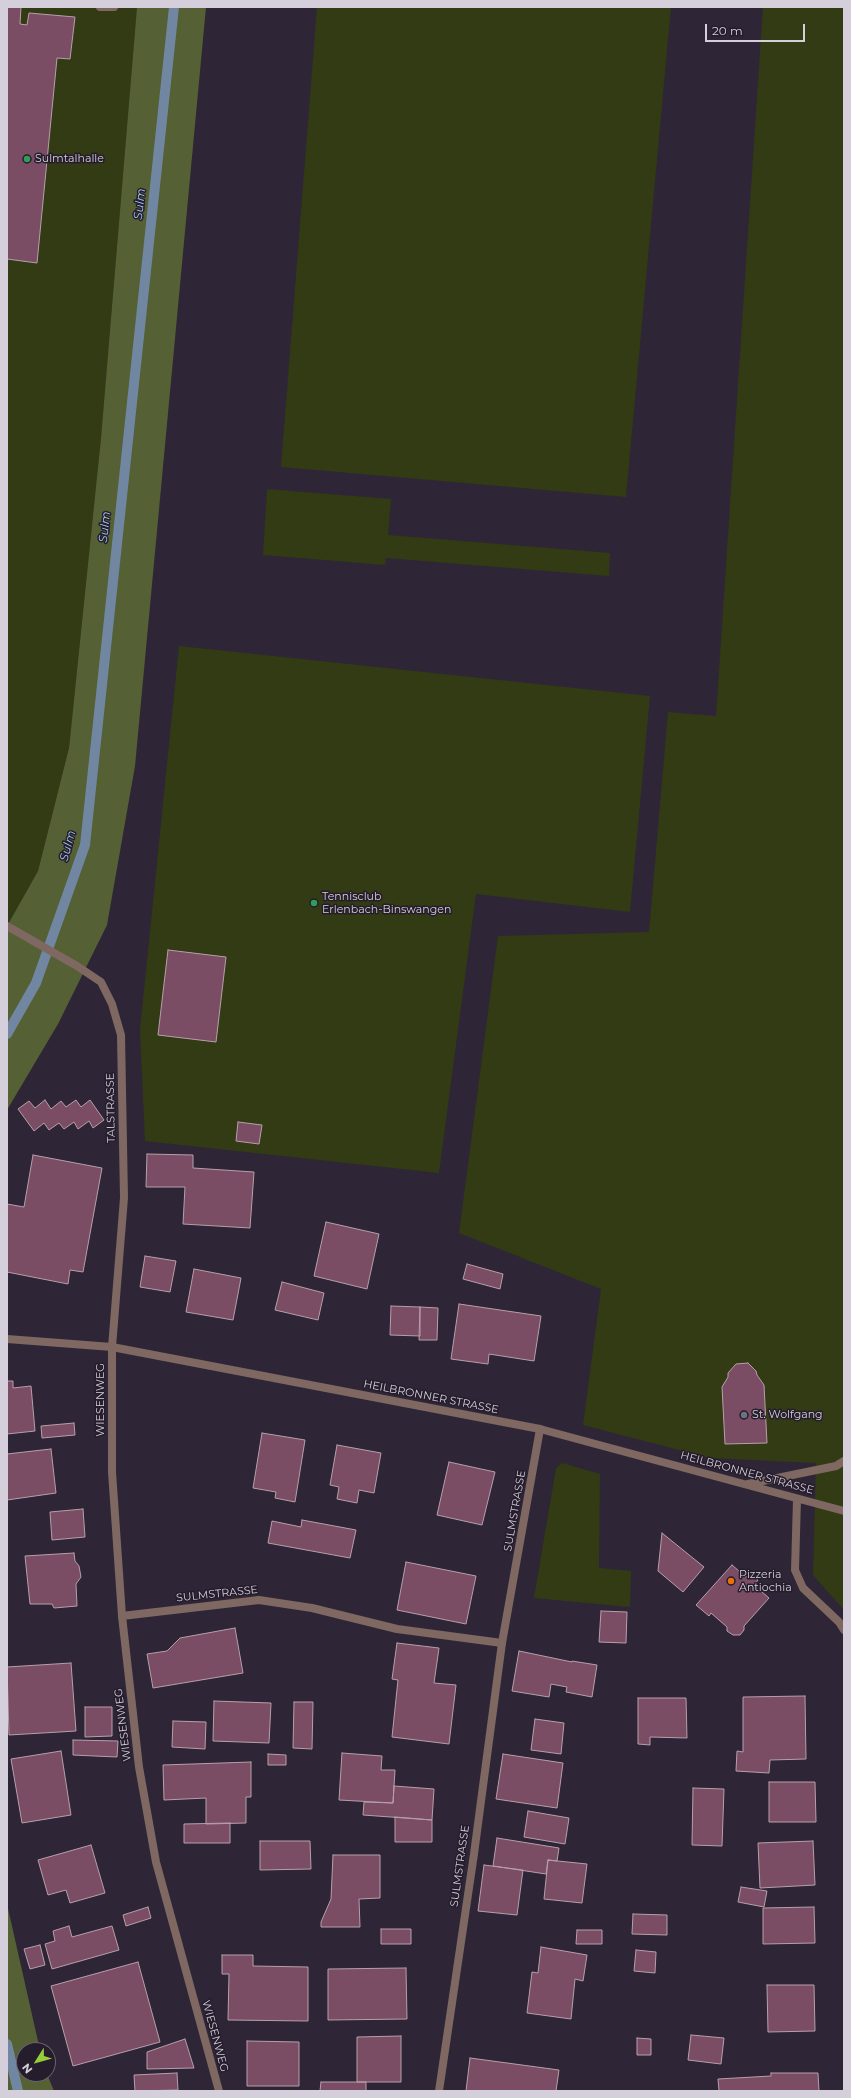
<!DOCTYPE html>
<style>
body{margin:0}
#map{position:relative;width:851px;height:2098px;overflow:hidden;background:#2e2636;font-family:Montserrat,sans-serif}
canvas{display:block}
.frame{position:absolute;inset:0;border:8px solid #d4cfda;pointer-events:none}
.north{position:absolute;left:16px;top:2042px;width:40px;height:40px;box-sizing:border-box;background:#251c2c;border:1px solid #6b6472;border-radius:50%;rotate:233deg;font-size:11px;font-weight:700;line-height:16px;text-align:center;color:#d4cfda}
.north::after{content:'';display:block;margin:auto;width:14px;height:18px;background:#96cc3a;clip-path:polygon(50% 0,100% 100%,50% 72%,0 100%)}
.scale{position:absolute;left:705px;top:24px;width:100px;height:18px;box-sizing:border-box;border:2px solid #d4cfda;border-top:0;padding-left:5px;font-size:12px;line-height:14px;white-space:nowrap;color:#d4cfda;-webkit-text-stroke:3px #251c2c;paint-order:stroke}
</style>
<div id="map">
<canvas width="851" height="2098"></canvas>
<div class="frame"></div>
<div class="north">N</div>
<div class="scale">20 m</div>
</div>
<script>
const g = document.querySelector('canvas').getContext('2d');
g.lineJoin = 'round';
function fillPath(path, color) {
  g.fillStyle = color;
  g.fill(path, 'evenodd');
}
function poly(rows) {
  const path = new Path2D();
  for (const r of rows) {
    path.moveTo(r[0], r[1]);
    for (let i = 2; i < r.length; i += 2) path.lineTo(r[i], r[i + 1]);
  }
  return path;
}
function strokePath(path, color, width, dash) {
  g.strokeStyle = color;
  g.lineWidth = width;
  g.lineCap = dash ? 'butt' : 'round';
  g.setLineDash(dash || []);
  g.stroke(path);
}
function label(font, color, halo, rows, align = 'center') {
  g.font = font + ' Montserrat,sans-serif';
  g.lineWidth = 3;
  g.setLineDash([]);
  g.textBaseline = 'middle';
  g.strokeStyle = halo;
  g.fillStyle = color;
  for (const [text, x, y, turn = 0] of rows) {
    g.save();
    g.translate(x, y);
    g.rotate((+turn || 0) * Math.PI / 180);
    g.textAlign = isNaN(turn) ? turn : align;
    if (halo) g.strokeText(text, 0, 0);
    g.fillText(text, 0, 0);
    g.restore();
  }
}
const green = poly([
 [7,7,137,7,101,438,69,748,38,871,7,926],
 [317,7,671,7,626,497,281,467],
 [763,7,844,7,844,1610,813,1575,816,1463,710,1458,583,1425,601,1289,459,1233,498,936,649,932,668,712,716,716],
 [267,489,391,499,388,535,610,553,609,576,386,558,385,565,263,555],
 [179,646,650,696,630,912,476,894,439,1173,145,1141,140,1030],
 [562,1463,600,1474,599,1568,631,1571,630,1607,534,1598,556,1468]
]);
const forest = poly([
 [137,7,206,7,135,766,107,925,58,1024,7,1110,7,926,38,871,69,748,101,438],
 [7,1904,40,2050,24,2050,24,2074,47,2074,54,2091,7,2091]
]);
const stream = poly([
 [7,1034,36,983,85,845,174,7],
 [7,2044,18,2091]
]);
const building = poly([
 [7,7,21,7,20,24,27,25,29,13,75,17,70,59,57,58,37,263,7,259,7,7],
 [168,950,226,957,216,1042,158,1035,168,950],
 [45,1100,51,1109,61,1101,66,1107,76,1100,81,1107,90,1100,104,1120,93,1128,89,1121,78,1129,74,1122,64,1129,59,1123,49,1130,44,1123,34,1131,18,1109,29,1101,35,1108,45,1100],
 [238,1122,262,1125,259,1144,236,1141,238,1122],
 [147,1154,193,1155,193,1168,254,1172,250,1228,183,1224,185,1187,146,1187,147,1154],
 [33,1155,102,1168,83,1272,70,1270,68,1284,7,1272,7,1204,24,1207,33,1155],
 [326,1222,379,1234,367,1289,314,1276,326,1222],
 [145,1256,176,1261,170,1292,140,1287,145,1256],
 [467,1264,503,1274,500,1289,463,1279,467,1264],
 [194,1269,241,1278,233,1320,186,1312,194,1269],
 [282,1282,324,1293,318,1320,275,1310,282,1282],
 [459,1304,541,1316,534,1361,489,1354,488,1364,451,1359,459,1304],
 [391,1306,420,1307,420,1336,390,1335,391,1306],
 [420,1307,438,1308,437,1340,419,1340,420,1307],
 [748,1363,756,1371,757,1375,764,1385,767,1443,725,1444,722,1387,728,1377,728,1373,736,1364,748,1363],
 [7,1381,13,1381,13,1388,31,1386,35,1431,7,1434,7,1381],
 [74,1423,75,1435,42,1438,41,1426,74,1423],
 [262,1433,305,1440,295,1502,275,1498,276,1492,253,1488,262,1433],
 [337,1445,381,1453,374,1493,359,1490,357,1503,337,1499,339,1487,330,1485,337,1445],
 [51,1449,56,1493,7,1500,7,1454,51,1449],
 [449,1462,495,1472,482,1525,437,1515,449,1462],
 [83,1509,85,1537,52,1540,50,1512,83,1509],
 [302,1520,356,1530,350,1558,268,1543,272,1521,301,1527,302,1520],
 [662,1533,704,1567,683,1592,658,1571,662,1533],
 [74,1553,75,1561,79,1566,81,1577,76,1584,77,1606,54,1608,52,1604,30,1604,25,1556,74,1553],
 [406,1562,476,1576,466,1624,397,1610,406,1562],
 [732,1565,746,1577,750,1573,758,1580,754,1585,769,1598,744,1626,744,1630,740,1635,733,1635,727,1631,727,1627,711,1613,709,1616,696,1605,732,1565],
 [601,1611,627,1612,626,1643,599,1642,601,1611],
 [235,1628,243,1673,153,1688,147,1654,167,1651,180,1638,235,1628],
 [397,1643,439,1648,434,1683,456,1685,449,1744,392,1737,398,1680,392,1679,397,1643],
 [519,1651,572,1662,572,1661,597,1665,592,1697,566,1692,567,1687,551,1684,549,1697,512,1691,519,1651],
 [71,1663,76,1731,9,1735,7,1667,71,1663],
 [805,1696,806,1759,770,1760,769,1773,736,1771,737,1751,743,1752,743,1697,805,1696],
 [638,1698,686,1698,687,1738,650,1737,650,1745,638,1744,638,1698],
 [214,1701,271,1703,269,1743,213,1741,214,1701],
 [294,1702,313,1702,312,1749,293,1748,294,1702],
 [85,1707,112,1707,112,1736,85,1737,85,1707],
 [535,1719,564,1723,561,1754,531,1750,535,1719],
 [173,1721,206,1722,205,1749,172,1747,173,1721],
 [73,1740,118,1741,117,1757,73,1755,73,1740],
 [61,1751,71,1815,22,1823,11,1759,61,1751],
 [342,1753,382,1756,381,1770,395,1770,393,1803,339,1800,342,1753],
 [268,1754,286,1755,286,1765,268,1765,268,1754],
 [503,1754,563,1763,557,1808,496,1799,503,1754],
 [251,1762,251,1797,246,1797,246,1823,206,1824,206,1798,164,1800,163,1765,251,1762],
 [769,1782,815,1782,816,1822,769,1822,769,1782],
 [394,1786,434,1789,432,1820,363,1815,364,1802,393,1803,394,1786],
 [693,1788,724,1789,722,1846,692,1845,693,1788],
 [528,1811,569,1818,565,1844,524,1837,528,1811],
 [395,1817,432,1820,432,1842,395,1842,395,1817],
 [230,1823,230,1843,184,1843,184,1824,230,1823],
 [497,1838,559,1848,557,1861,548,1860,546,1874,493,1866,497,1838],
 [260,1841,310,1841,311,1869,260,1870,260,1841],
 [813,1841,815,1885,760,1888,758,1843,813,1841],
 [91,1845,105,1893,70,1903,66,1890,48,1895,38,1860,91,1845],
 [333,1855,380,1855,380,1898,359,1899,360,1927,321,1927,321,1922,331,1899,333,1855],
 [548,1860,587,1864,582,1903,544,1899,548,1860],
 [484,1865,523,1870,517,1915,478,1911,484,1865],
 [741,1887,767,1891,764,1907,738,1902,741,1887],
 [148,1907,151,1918,126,1926,123,1915,148,1907],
 [814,1907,815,1943,763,1944,763,1908,814,1907],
 [633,1914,667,1915,667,1935,632,1934,633,1914],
 [69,1926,72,1937,112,1926,119,1950,52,1969,45,1944,55,1941,53,1931,69,1926],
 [381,1929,411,1929,411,1944,381,1944,381,1929],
 [577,1930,602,1930,602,1944,576,1944,577,1930],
 [40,1945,45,1965,30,1969,24,1949,40,1945],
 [541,1947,587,1955,583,1981,575,1979,571,2019,527,2013,532,1972,538,1973,541,1947],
 [636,1950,656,1952,655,1973,634,1971,636,1950],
 [222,1955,253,1955,253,1966,308,1967,308,2021,228,2020,229,1974,222,1974,222,1955],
 [138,1962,160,2042,73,2066,51,1986,138,1962],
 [406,1968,407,2019,328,2020,328,1969,406,1968],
 [767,1985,814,1985,815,2031,768,2032,767,1985],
 [691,2035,724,2038,721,2064,688,2060,691,2035],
 [401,2036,401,2082,357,2082,357,2037,401,2036],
 [637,2038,651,2039,651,2055,637,2055,637,2038],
 [185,2039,194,2068,147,2069,147,2052,185,2039],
 [247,2041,299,2042,299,2086,247,2086,247,2041],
 [470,2058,559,2070,556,2091,466,2091,470,2058],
 [177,2073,178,2090,135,2091,134,2075,177,2073],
 [771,2073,818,2073,819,2091,719,2091,718,2079,771,2076,771,2073],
 [321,2082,366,2082,366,2091,320,2091,321,2082]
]);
const service = poly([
 [100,7,114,7],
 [122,1616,259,1600,312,1608,397,1629,502,1643]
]);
const minor = poly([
 [7,926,77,966,101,982,112,1004,121,1035,124,1198,112,1347,112,1472,122,1616,139,1767,156,1862,219,2091],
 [797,1499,795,1570,803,1588,839,1622,844,1630],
 [439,2091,474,1854,502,1643,540,1429]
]);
const tertiary = poly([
 [7,1339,112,1347,540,1429,844,1511],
 [748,1484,836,1466,844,1461]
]);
const markers = [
 [27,159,4,"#2e9e5b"],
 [314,903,4,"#2e9e5b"],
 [744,1415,4,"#6b7280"],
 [731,1581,4,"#e8710a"]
];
const poiNames = [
 ["Sulmtalhalle",35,159],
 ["Tennisclub",322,897],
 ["Erlenbach-Binswangen",322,910],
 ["St. Wolfgang",752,1415],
 ["Pizzeria",739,1575],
 ["Antiochia",739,1588]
];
const streetNames = [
 ["TALSTRASSE",111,1108,-91],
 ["HEILBRONNER STRASSE",431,1397,11],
 ["WIESENWEG",101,1400,-90],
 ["HEILBRONNER STRASSE",747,1473,15],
 ["SULMSTRASSE",515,1511,-80],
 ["SULMSTRASSE",217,1594,-6],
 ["WIESENWEG",123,1725,-97],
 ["SULMSTRASSE",460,1866,-82],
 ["WIESENWEG",215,2036,75]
];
const waterNames = [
 ["Sulm",140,204,-84],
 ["Sulm",105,527,-84],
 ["Sulm",68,846,-75]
];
fillPath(green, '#323b14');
fillPath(forest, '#556034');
strokePath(stream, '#7086a1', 10);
fillPath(building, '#7a4d64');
strokePath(building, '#b79faa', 1);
strokePath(service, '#7f6862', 8);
strokePath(minor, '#7f6862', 8);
strokePath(tertiary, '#7f6862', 8);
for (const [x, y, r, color] of markers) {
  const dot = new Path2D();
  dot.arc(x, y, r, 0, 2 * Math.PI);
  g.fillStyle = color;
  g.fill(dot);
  strokePath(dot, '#251c2c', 1.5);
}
label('11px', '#d4cfda', '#251c2c', poiNames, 'left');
label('11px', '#d4cfda', '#251c2c', streetNames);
label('italic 12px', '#9ec9f6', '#251c2c', waterNames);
</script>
